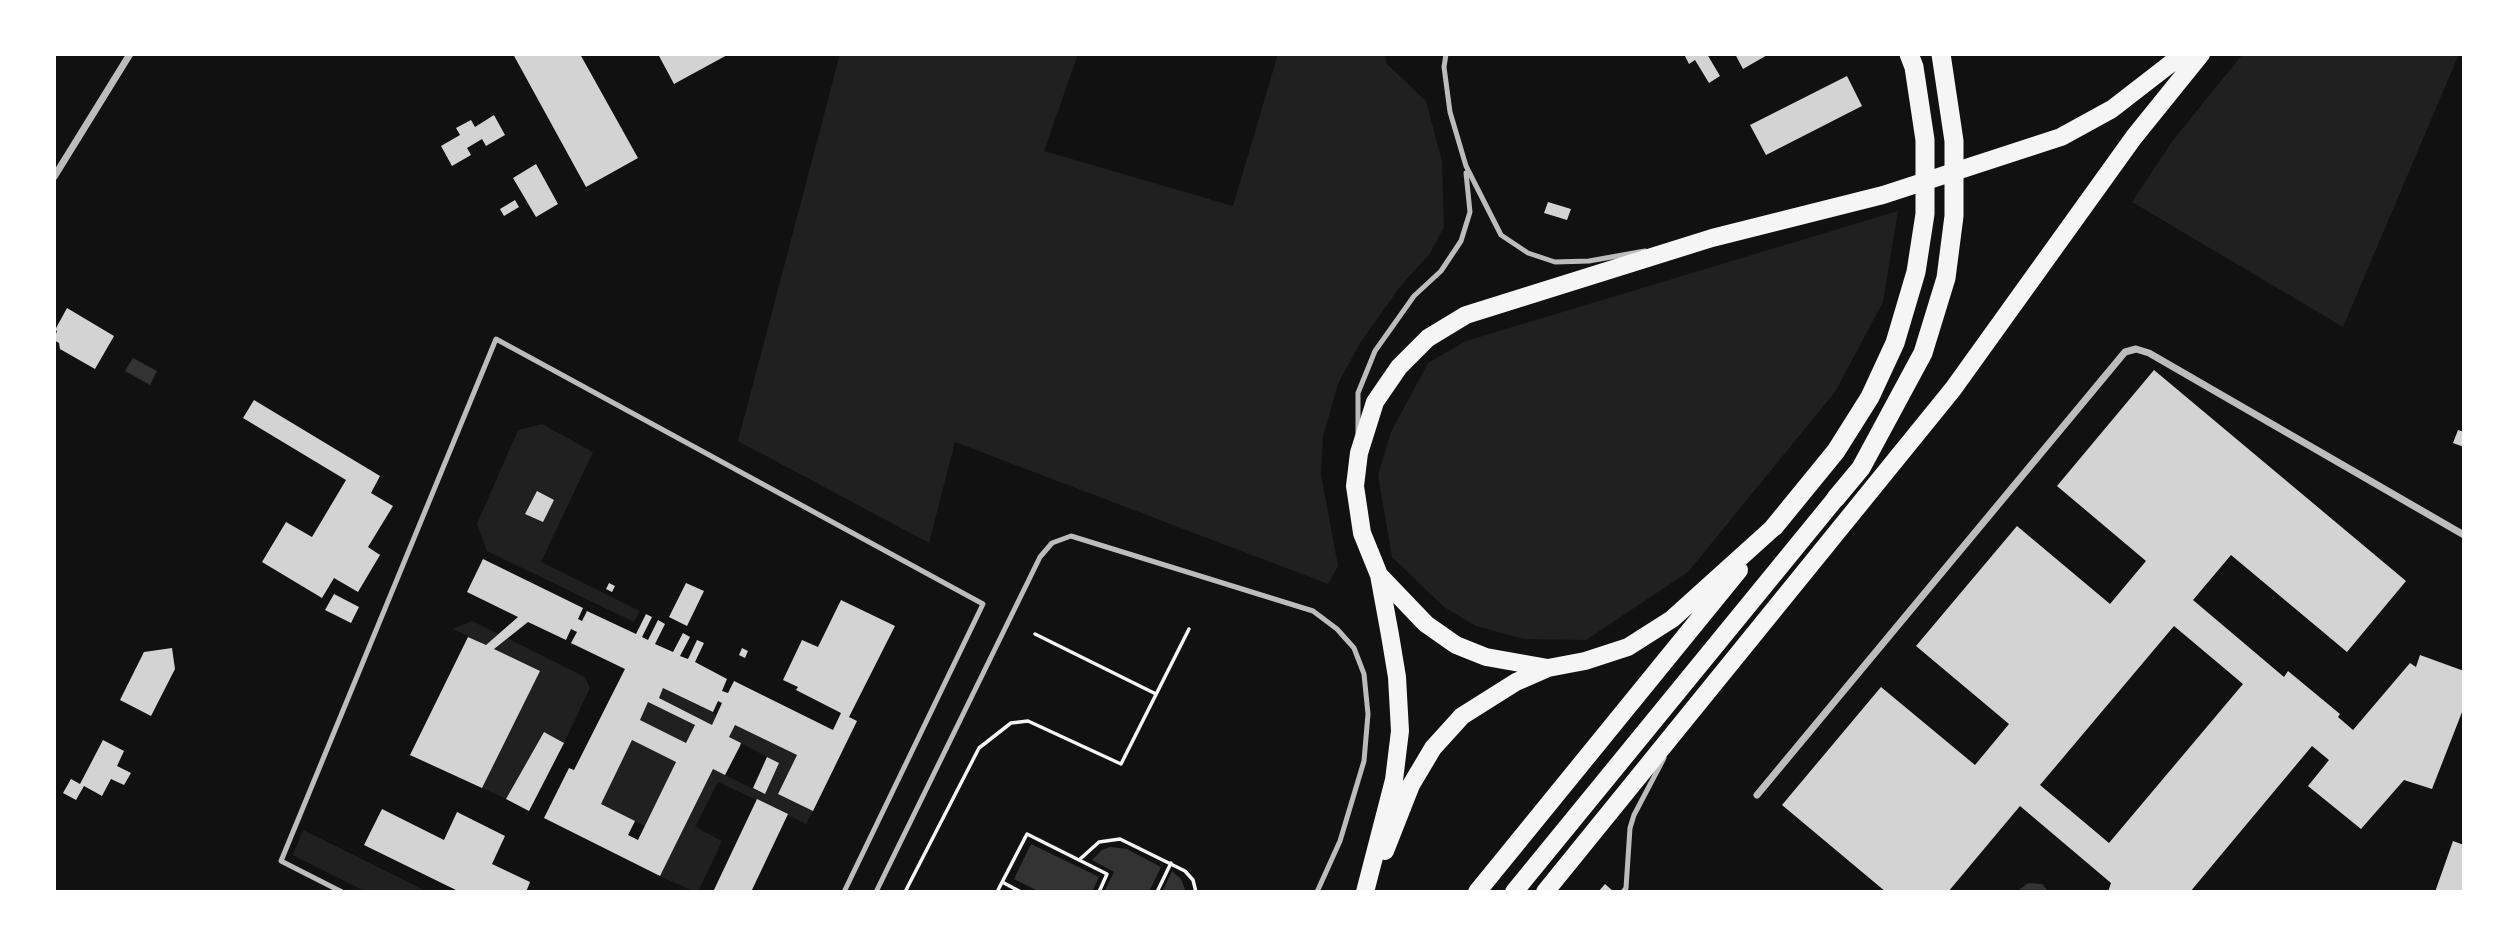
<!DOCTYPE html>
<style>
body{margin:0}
#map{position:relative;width:2518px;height:946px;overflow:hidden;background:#111;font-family:"Crimson Pro",serif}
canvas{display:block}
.frame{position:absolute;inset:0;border:56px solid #fff;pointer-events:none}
</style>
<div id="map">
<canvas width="2518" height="946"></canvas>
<div class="frame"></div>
</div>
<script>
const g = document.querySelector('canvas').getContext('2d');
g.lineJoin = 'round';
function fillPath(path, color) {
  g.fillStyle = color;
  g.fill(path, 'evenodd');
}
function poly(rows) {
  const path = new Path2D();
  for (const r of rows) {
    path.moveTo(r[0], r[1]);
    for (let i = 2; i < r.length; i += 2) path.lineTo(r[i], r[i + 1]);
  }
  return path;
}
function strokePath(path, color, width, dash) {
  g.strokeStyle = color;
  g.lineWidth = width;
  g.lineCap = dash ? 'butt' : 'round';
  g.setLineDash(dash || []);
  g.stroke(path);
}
const green = poly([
 [840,54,1078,54,1044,151,1233,206,1278,54,1385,54,1386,63,1426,101,1442,161,1444,227,1429,255,1402,284,1360,343,1338,384,1323,437,1321,475,1338,566,1328,584,955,442,929,543,738,441],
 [2243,54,2459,54,2343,327,2132,202,2173,140],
 [1898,211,1883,302,1835,392,1688,572,1586,640,1524,639,1476,626,1444,607,1392,557,1378,475,1391,432,1428,363,1466,341],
 [542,424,593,452,541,562,640,611,634,622,487,551,477,524,518,430],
 [472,621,498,634,499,634,486,645,453,629],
 [507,638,585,677,590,688,564,743,544,732,506,799,482,788,540,671,494,649],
 [663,688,712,712,716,715,712,725,659,698],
 [648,702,695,725,686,743,640,720],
 [735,725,797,755,778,793,813,811,806,824,718,782,695,827,722,841,698,892,695,892,660,876,713,769,764,794,779,763,729,737],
 [632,740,676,762,645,826,601,804],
 [303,830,428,892,366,892,293,855]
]);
const water = poly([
 [133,358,157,371,150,385,125,371],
 [1031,844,1099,877,1092,892,1040,892,1014,879],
 [1110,847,1127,849,1161,867,1149,892,1104,892,1114,872,1092,860,1102,850],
 [1172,871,1181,879,1186,892,1162,892],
 [2028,883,2042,884,2049,892,2016,892]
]);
const building = poly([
 [513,54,580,54,638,158,586,187],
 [658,54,729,54,674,84],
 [1684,54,1707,54,1720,76,1709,83,1695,60,1689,64],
 [1735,54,1769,54,1743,69],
 [1847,76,1862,106,1766,155,1750,125],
 [494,115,505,135,486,146,482,139,467,148,471,155,452,166,441,146,460,135,456,128,471,120,475,127],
 [536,164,558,204,536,217,513,178],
 [515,200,519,207,504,216,500,209],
 [1548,202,1571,209,1567,220,1544,213],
 [67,308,114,336,95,369,60,349,59,343,54,340,57,331,55,330],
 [2154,370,2406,581,2347,652,2231,555,2193,600,2284,677,2288,671,2340,714,2338,717,2353,730,2410,663,2416,667,2420,655,2464,671,2464,707,2432,789,2404,780,2361,829,2308,786,2329,760,2312,746,2190,892,2108,892,2111,883,2020,806,1948,892,1886,892,1782,805,1881,687,1975,765,2009,724,1916,646,2017,526,2110,604,2146,561,2057,486],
 [2174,626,2243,684,2109,843,2040,785],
 [254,400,380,476,371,493,393,506,368,547,380,555,358,592,334,578,322,598,262,562,286,522,312,537,346,480,243,418],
 [2458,430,2464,432,2464,447,2453,443],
 [537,491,554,500,543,522,525,514],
 [483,559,583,608,578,619,582,621,587,611,636,634,646,614,652,617,642,637,648,640,658,620,665,624,655,644,673,652,683,633,690,637,680,656,688,659,697,640,704,643,695,662,727,679,722,691,728,693,734,681,833,730,841,713,796,690,798,687,783,680,802,640,818,647,841,600,895,626,849,717,857,721,813,811,778,794,797,755,735,725,729,737,741,743,740,746,725,775,713,769,660,876,544,818,569,768,574,770,625,669,571,643,577,632,571,629,566,640,528,622,494,649,540,671,482,788,410,755,468,637,486,645,518,617,467,592],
 [663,688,713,712,718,701,722,703,712,725,659,698],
 [648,702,695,725,686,743,640,720],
 [632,740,676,762,638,840,628,835,635,821,601,804],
 [609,583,615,586,612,592,606,589],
 [686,583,704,591,687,626,669,617],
 [334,594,359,607,351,623,325,610],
 [172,648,175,669,151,716,120,700,144,652],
 [742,648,748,651,745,658,739,655],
 [544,732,564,743,529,811,506,799],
 [103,740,124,751,117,766,131,773,124,785,111,779,102,796,84,786,76,800,63,793,71,779,80,784],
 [767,757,779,763,765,794,753,788],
 [757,799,788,814,751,892,713,892],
 [382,809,444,840,457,812,505,836,492,864,530,882,526,892,460,892,364,845],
 [2453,841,2464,845,2464,892,2435,892],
 [1605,884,1614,892,1598,892]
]);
const path = poly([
 [1035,634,1156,694],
 [1079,860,1099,842,1120,839,1185,871,1193,880,1196,892],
 [1004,883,1021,892],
 [905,892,979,748,1011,723,1028,721,1121,764,1189,629],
 [997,892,1027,834,1107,874,1099,892],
 [1157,892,1171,863]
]);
const service = poly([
 [1446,54,1444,67,1450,112,1466,166,1501,235,1528,253,1555,262,1589,261,1645,251],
 [1358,433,1358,393,1375,351,1414,296,1441,271,1461,241,1470,212,1466,173],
 [342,892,281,861,496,339,983,604,844,892],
 [876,892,1040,557,1052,543,1071,536,1313,611,1337,629,1354,648,1364,674,1368,714,1364,761,1340,841,1317,892],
 [1623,892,1626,888,1630,828,1634,815,1664,758]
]);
const minor = poly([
 [54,177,130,54],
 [1757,795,2125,352,2136,349,2149,353,2464,535]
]);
const trunk = poly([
 [1379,575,1426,624,1456,645,1486,657,1548,668],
 [1385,851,1411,785,1433,748,1462,716,1516,682,1548,668,1585,661,1628,647,1672,619,1774,527],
 [1365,892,1394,780,1400,731,1397,677,1390,635,1379,575,1362,533,1355,486,1359,453,1375,402,1399,367,1428,338,1466,315,1712,238,1883,195,2061,137,2112,109,2183,54],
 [1477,892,1739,570],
 [1514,892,1836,498],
 [1545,892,1953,389,2134,137,2201,54]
]);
const motorway = poly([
 [1836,498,1861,468,1923,353,1946,278,1954,216,1954,141,1941,54],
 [1774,527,1836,451,1870,397,1895,343,1916,272,1925,214,1925,140,1914,67,1909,54]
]);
fillPath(green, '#202020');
fillPath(water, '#333');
fillPath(building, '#d3d3d3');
strokePath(path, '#f5f5f5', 3.5);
strokePath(service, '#bcbcbc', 5);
strokePath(minor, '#bcbcbc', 7);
strokePath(trunk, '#f5f5f5', 18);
strokePath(motorway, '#f5f5f5', 19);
</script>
